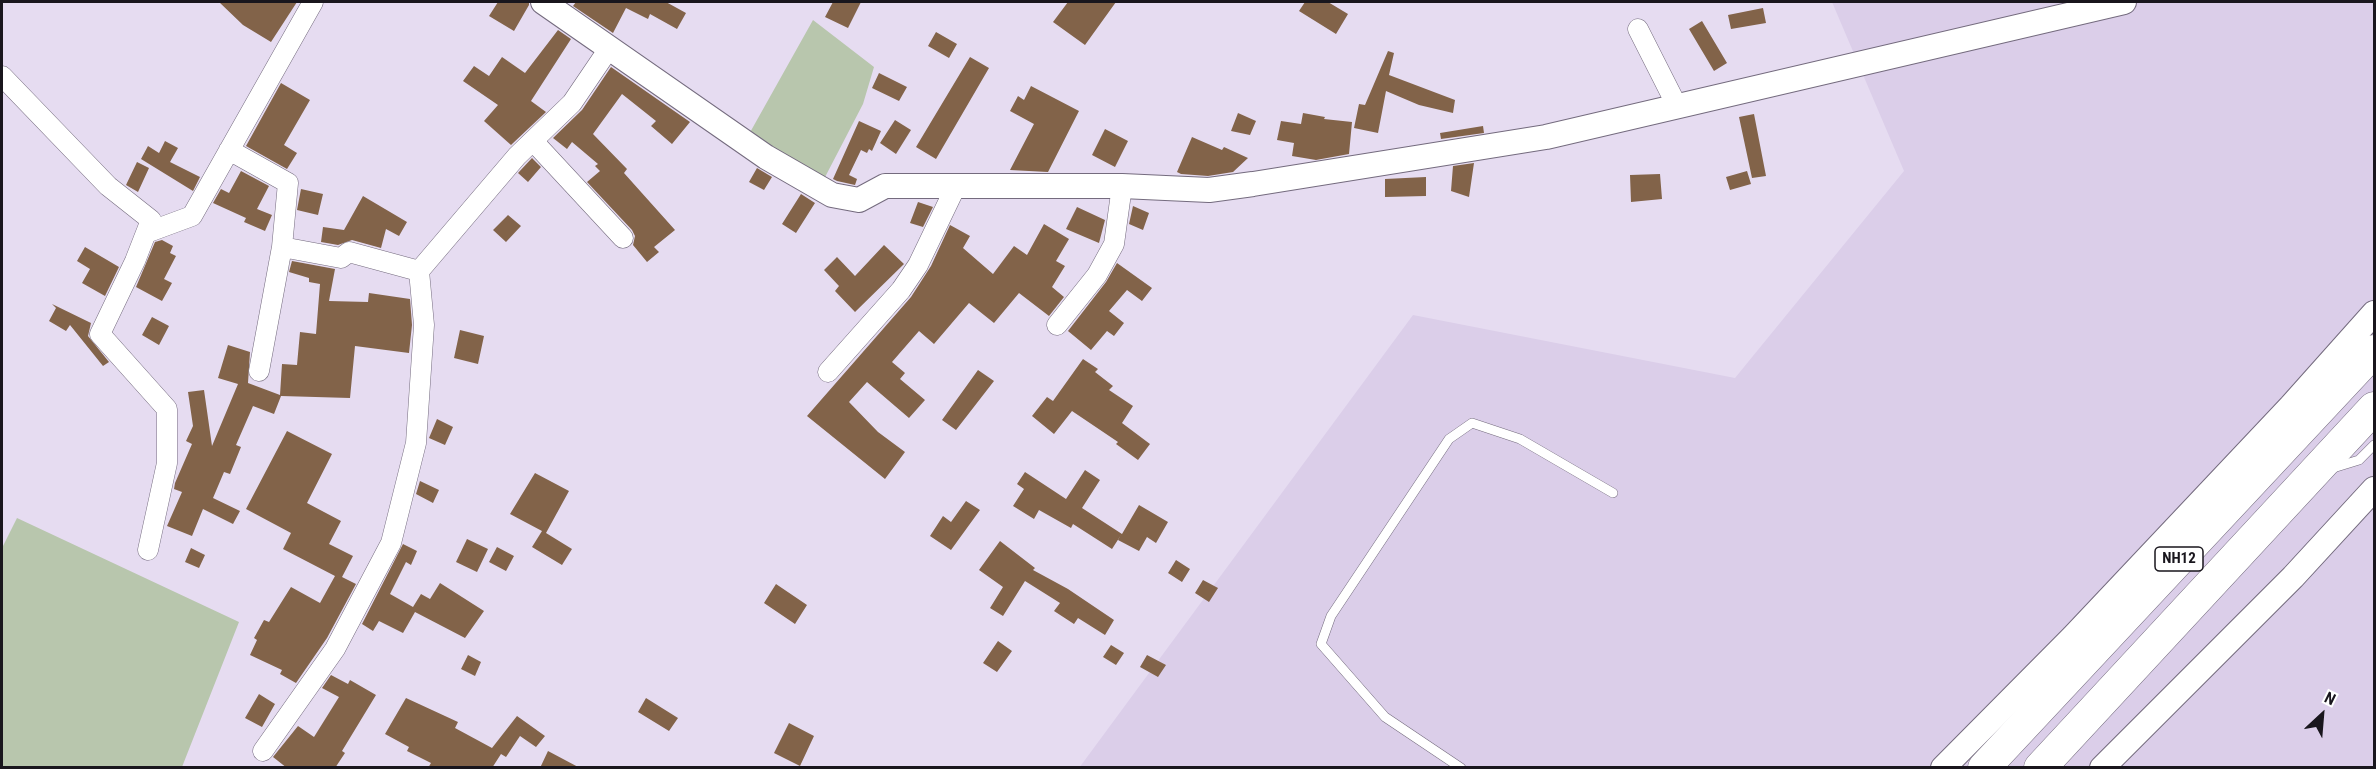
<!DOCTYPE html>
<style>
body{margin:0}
#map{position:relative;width:2376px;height:769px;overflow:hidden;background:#e6dcf1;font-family:"Roboto Condensed",sans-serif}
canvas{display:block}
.frame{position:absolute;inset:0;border:3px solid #19161d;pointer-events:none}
.north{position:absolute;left:2292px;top:685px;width:60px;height:60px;-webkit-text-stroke:4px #fff;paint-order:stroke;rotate:26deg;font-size:16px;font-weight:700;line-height:24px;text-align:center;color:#19161d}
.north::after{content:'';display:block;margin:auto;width:21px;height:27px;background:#19161d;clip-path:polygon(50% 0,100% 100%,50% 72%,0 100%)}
</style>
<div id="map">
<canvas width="2376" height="769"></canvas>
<div class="frame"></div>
<div class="north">N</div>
</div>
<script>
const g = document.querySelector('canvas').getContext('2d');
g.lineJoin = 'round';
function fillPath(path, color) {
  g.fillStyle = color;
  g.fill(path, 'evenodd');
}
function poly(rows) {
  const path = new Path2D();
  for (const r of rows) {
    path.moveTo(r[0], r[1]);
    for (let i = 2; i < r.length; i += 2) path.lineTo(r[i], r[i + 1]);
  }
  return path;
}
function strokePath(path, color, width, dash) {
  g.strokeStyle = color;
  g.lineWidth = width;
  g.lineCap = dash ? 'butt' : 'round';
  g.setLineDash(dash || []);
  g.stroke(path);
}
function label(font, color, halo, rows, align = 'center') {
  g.font = font + ' "Roboto Condensed",sans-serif';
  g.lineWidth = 5;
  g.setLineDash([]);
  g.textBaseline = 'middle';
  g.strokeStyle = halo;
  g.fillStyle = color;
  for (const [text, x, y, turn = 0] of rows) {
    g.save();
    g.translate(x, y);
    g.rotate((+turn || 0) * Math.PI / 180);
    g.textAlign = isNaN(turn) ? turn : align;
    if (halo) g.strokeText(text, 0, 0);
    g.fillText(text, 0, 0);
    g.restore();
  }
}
const built = poly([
 [1832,2,2374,2,2374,767,1079,768,1413,315,1735,378,1904,171]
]);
const green = poly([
 [813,20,874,67,863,104,823,181,748,136],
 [17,518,239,622,182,767,2,767,2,548]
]);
const building = poly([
 [219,2,297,2,271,42,243,25],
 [498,2,529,2,529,5,514,31,489,16],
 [576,2,666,2,686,13,677,29,650,14,648,19,626,8,613,33,573,6],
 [833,2,861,2,848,28,825,17],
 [1068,2,1116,2,1085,45,1053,22],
 [1305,2,1328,2,1348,14,1336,34,1299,11],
 [1763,8,1766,23,1731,29,1728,15],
 [1702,21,1727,63,1714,71,1689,29],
 [558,30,571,39,531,101,546,112,511,145,484,121,498,105,463,81,474,66,489,76,502,57,525,73],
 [936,32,957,44,949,58,928,46],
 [1388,51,1394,53,1389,75,1455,100,1453,113,1419,105,1386,91,1378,133,1354,128,1359,104,1365,105],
 [970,57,989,68,936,159,916,147],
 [611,67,690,122,672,144,651,126,656,121,622,94,593,134,627,169,624,173,675,230,654,247,659,252,647,262,633,245,635,236,632,230,587,182,600,171,595,166,598,164,572,142,567,149,553,138,582,110],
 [879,73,907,87,899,101,872,88],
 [281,83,310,100,284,145,297,153,287,169,246,146],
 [1031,86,1079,111,1048,172,1010,170,1034,124,1010,111,1018,96,1024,100],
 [1238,113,1256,121,1250,135,1231,131],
 [1303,113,1325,117,1324,119,1352,122,1349,154,1316,160,1292,156,1294,143,1277,140,1281,121,1301,124],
 [1754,114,1766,176,1752,178,1739,117],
 [895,120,911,130,896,154,880,143],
 [859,121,881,131,872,151,869,149,867,153,861,150,849,175,857,179,855,185,837,181,833,179],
 [1483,126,1484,133,1441,139,1440,133],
 [1105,129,1128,141,1115,167,1092,155],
 [1192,137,1222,150,1224,147,1248,158,1233,172,1208,176,1181,174,1177,172],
 [165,141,178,148,170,162,200,177,193,191,141,159,148,146,159,153],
 [532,158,541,167,528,182,518,173],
 [137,162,149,168,138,192,126,185],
 [1474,163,1469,197,1451,191,1453,166],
 [757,168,772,177,764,190,749,182],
 [241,171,269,186,257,209,272,215,265,231,244,222,246,218,213,203,221,189,229,193],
 [1747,171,1751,184,1730,190,1726,177],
 [1660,174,1662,199,1631,202,1630,175],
 [1426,177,1426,196,1385,197,1385,179],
 [301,189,323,194,318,215,297,210],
 [801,194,815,203,796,233,782,224],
 [363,196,407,222,399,236,386,229,381,248,352,240,338,245,321,242,323,227,344,230],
 [918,202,933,207,923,227,910,223],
 [1133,206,1149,213,1143,230,1129,224],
 [1077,207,1105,220,1099,243,1066,229],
 [508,215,521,226,506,242,493,230],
 [1044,224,1069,239,1056,261,1065,266,1052,287,1064,297,1049,316,1019,293,994,323,969,303,934,344,919,331,892,362,905,373,900,379,925,400,909,418,867,382,849,402,878,432,905,452,885,479,807,416,911,297,931,266,950,225,970,236,963,248,993,274,1014,246,1027,255],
 [162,240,173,246,170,253,176,256,164,279,172,283,162,301,136,287,155,242],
 [884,245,904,264,855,312,835,291,839,286,824,270,837,257,855,276],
 [85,247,119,267,105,296,82,283,90,269,77,261],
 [292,261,335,269,329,301,368,302,369,293,410,299,412,325,409,353,355,346,350,398,281,396,274,414,253,406,236,445,241,447,230,474,224,472,213,498,240,511,233,524,203,509,192,536,167,526,182,492,174,489,175,483,192,444,186,441,193,426,188,392,204,390,212,446,238,384,218,378,228,345,250,352,248,383,280,395,282,364,297,365,300,332,316,334,320,284,309,282,309,278,289,272],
 [1117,263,1152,288,1142,301,1127,290,1109,311,1124,323,1114,336,1107,331,1091,350,1068,331,1106,282],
 [52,304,91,323,88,336,109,362,103,366,70,325,66,331,49,321,56,308],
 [152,317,169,326,159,345,142,335],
 [460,330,484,336,478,364,454,358],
 [1083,359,1098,369,1095,372,1113,386,1109,390,1133,406,1122,423,1150,444,1138,460,1116,444,1118,442,1072,411,1054,434,1032,416,1047,397,1053,401],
 [978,370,994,381,956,430,942,420],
 [437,419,453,427,445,445,429,438],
 [287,431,332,454,307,503,341,521,329,544,353,556,342,577,356,584,327,638,296,683,280,674,282,670,250,655,257,640,254,638,264,620,269,622,291,587,320,603,335,576,283,549,291,533,246,509],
 [1085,470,1100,480,1082,508,1122,534,1139,505,1168,522,1156,543,1147,537,1139,551,1118,540,1121,535,1112,549,1073,524,1071,528,1039,510,1034,519,1013,506,1024,489,1017,484,1025,472,1066,499],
 [535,473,569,491,546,533,572,549,562,565,532,547,542,531,510,514],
 [420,481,439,490,433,503,416,494],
 [966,501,980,510,951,550,930,536,943,516,951,522],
 [467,539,488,549,477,572,456,562],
 [1000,541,1035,568,1033,570,1068,589,1114,620,1105,635,1078,618,1074,624,1054,611,1060,603,1025,581,1003,616,990,608,1003,587,979,570],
 [403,544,417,551,411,565,406,562,390,594,413,607,421,594,430,599,440,583,484,611,465,638,415,612,403,633,379,621,373,631,362,624],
 [497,547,514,556,506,571,489,562],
 [191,548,205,555,199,568,185,562],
 [1176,560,1190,569,1182,582,1168,573],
 [1203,580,1218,588,1209,602,1195,593],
 [776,584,807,605,795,624,764,603],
 [998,641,1012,651,997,672,983,663],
 [1111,645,1124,653,1116,665,1103,657],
 [468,655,481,662,475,676,461,669],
 [1147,655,1166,665,1158,677,1140,667],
 [331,675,348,684,350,680,376,695,342,751,345,753,335,768,287,768,273,757,298,726,314,737,339,697,322,688],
 [259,694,275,704,262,727,245,718],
 [406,698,458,722,455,728,492,748,517,716,545,736,536,747,520,736,506,757,501,754,492,768,428,768,431,763,407,751,409,747,385,734],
 [646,698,678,718,669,731,638,712],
 [789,723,814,736,800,766,774,753],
 [548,751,580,768,540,768]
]);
const service = poly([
 [2333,468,2359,460,2374,445],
 [1461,768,1385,717,1321,644,1331,616,1449,439,1472,423,1520,439,1613,493]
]);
const minor = poly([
 [1638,29,1677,106],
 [2,76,108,186,151,220,135,261,100,334,167,409,167,463,148,550],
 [533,141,623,238],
 [229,150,288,183,282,247,259,371],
 [146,233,192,216,313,2],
 [282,247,341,258,349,252,419,271,517,156,572,103,610,47],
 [1057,325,1097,275,1114,244,1122,186],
 [828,372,901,290,918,265,956,186],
 [263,751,335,649,391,543,416,443,424,325,419,271]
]);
const tertiary = poly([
 [543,2,766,157,832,195,859,200,885,186,1122,186,1209,190,1253,184,1546,137,2124,2],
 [1943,768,2073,637,2291,406,2374,313],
 [2102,768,2293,577,2374,489]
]);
const trunk = poly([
 [1984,768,2374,351],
 [2040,768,2374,408]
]);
const shields = [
 [2179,559,48]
];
const shieldNames = [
 ["NH12",2179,559]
];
fillPath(built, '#dbcee9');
fillPath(green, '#b8c6ad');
fillPath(building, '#826349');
strokePath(service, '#746b7e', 10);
strokePath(minor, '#746b7e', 21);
strokePath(tertiary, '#746b7e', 26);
strokePath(trunk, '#746b7e', 33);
strokePath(service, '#fff', 9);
strokePath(minor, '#fff', 20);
strokePath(tertiary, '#fff', 24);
strokePath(trunk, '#fff', 32);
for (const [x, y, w] of shields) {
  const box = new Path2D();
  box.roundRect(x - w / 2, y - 12, w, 24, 4.5);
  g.fillStyle = '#fff';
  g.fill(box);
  strokePath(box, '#19161d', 1.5);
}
label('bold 15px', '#19161d', null, shieldNames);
</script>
